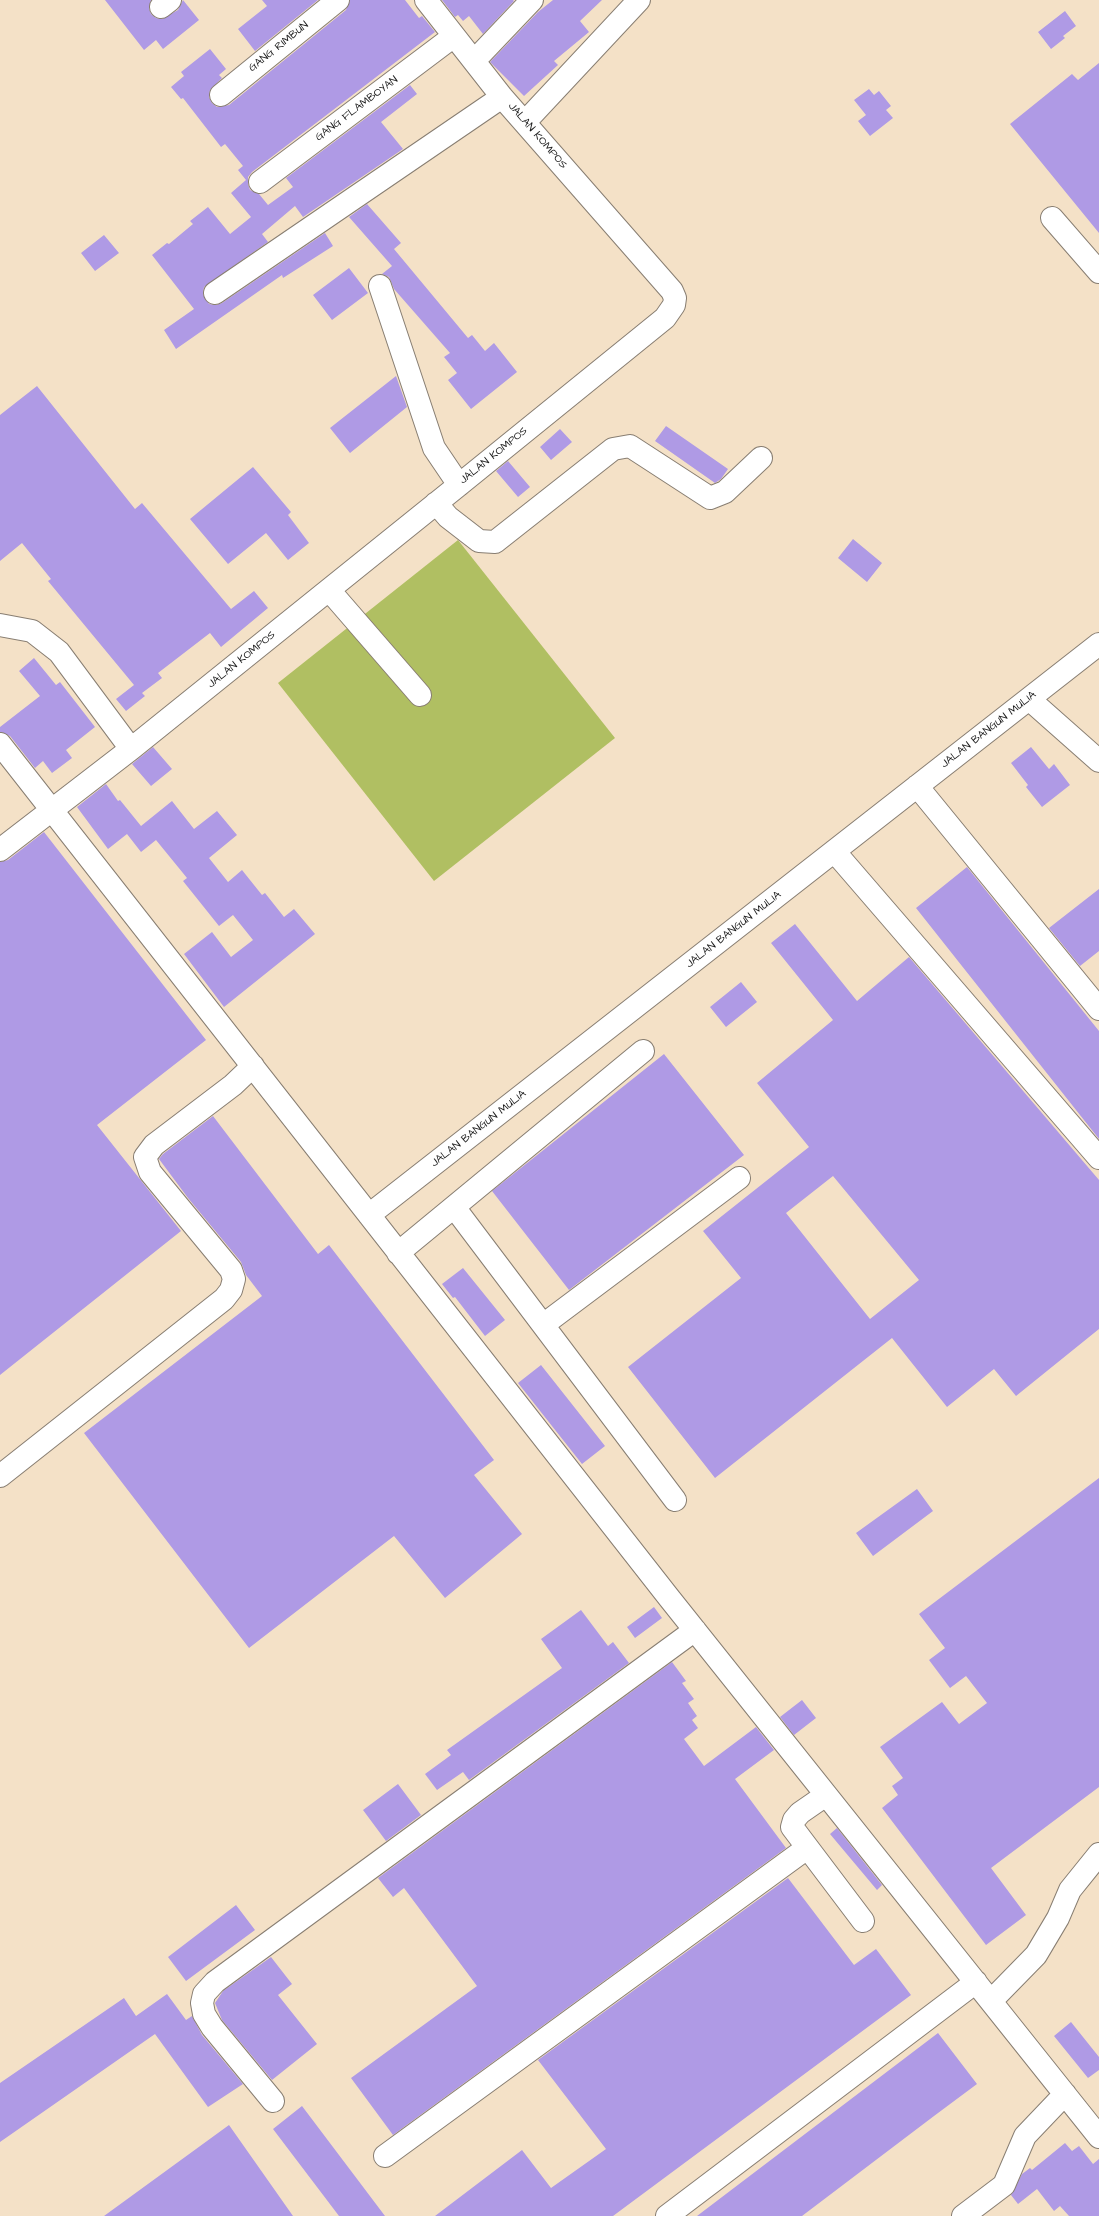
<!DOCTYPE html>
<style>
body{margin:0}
canvas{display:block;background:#f4e1c7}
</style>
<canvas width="1099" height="2216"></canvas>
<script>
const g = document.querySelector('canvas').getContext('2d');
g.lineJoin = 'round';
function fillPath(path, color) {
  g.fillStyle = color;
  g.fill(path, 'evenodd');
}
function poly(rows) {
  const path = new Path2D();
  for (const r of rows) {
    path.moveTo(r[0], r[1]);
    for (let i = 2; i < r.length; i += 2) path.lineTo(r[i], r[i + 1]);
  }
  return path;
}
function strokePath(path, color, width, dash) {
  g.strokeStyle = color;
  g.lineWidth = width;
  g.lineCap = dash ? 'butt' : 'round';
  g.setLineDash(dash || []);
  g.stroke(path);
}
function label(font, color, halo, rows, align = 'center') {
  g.font = font + ' "Architects Daughter",sans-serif';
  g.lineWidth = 3;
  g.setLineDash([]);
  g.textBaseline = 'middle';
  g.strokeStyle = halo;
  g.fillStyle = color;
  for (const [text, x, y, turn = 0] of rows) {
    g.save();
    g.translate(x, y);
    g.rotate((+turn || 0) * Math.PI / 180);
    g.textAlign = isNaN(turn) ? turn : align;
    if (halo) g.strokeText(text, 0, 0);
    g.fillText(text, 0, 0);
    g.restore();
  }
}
const green = poly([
 [458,540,615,738,434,881,278,683]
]);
const building = poly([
 [105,0,151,0,149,8,151,14,156,18,162,19,178,10,183,0,199,20,163,49,156,40,144,50],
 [262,0,318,0,255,51,238,29,267,6],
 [350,0,405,0,419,18,422,16,435,32,252,172,248,177,248,184,250,190,259,194,268,205,293,187,286,178,410,85,417,94,381,122,403,149,303,217,295,206,262,234,268,242,204,287,203,294,209,304,216,305,222,303,325,233,333,246,283,278,282,275,176,349,164,330,194,309,152,255,167,243,169,244,193,224,190,221,208,207,230,234,251,217,231,193,246,180,238,170,243,166,225,144,221,147,183,98,181,99,171,87,184,76,181,72,210,49,226,69,219,75,222,78,210,90,209,97,212,103,217,107,229,105,346,10],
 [442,0,513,0,514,1,483,34,469,16,463,21,458,15,455,17],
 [553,0,602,0,580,21,589,32,554,61,558,65,524,96,490,62,538,12],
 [1065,11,1076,26,1063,36,1065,38,1051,49,1038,32],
 [1099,63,1099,233,1010,124,1072,74,1078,80],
 [869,89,874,95,879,91,891,106,886,110,893,118,870,136,858,121,866,115,854,100],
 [367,204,401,243,394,249,468,338,472,335,485,351,494,343,517,372,471,409,448,380,457,373,444,357,450,353,394,289,389,277,382,274,392,266,349,217],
 [104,235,119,253,95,271,81,253],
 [349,268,368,293,332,320,313,295],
 [396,376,407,407,350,453,330,428],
 [37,386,135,509,142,503,231,609,254,591,268,608,221,647,210,633,158,673,162,678,142,693,145,696,126,711,116,699,134,685,48,581,51,579,22,543,0,561,0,415],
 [666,426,728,469,721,479,715,483,655,441],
 [560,429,572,442,551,460,540,447],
 [508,461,530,487,518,497,496,471],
 [253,467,291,512,288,515,309,543,288,560,266,533,228,564,190,519],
 [853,539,882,563,867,582,838,558],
 [34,658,56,685,60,682,95,727,66,750,72,758,52,773,43,761,35,768,10,736,0,732,0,727,40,696,19,671],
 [153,747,172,769,151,786,132,764],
 [1031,747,1049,769,1054,764,1070,785,1042,807,1026,787,1028,785,1011,763],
 [106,784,118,801,120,800,141,826,172,801,194,829,217,811,237,835,209,858,228,882,242,870,262,895,265,893,284,917,294,909,315,934,224,1007,184,954,212,932,231,957,253,940,233,915,219,926,183,881,187,878,156,840,141,852,127,834,108,849,77,807],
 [44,832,206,1040,97,1125,181,1231,0,1375,0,862,8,860],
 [967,867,1099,1031,1099,1139,916,908],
 [1099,889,1099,951,1080,966,1049,928],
 [795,924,857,1001,909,957,1099,1180,1099,1329,1016,1396,994,1369,947,1407,892,1338,715,1478,628,1367,741,1278,703,1231,809,1147,757,1083,833,1020,771,943],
 [833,1176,919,1280,870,1319,786,1213],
 [741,982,757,1002,726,1027,710,1007],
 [664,1054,744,1155,569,1290,492,1191],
 [213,1116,318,1254,329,1245,494,1460,474,1475,522,1534,445,1598,394,1536,249,1648,84,1433,262,1296,246,1275,241,1262,188,1198,159,1159,163,1154],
 [463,1268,505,1320,485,1336,455,1297,453,1298,442,1284],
 [541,1365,605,1446,582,1464,518,1383],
 [1099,1478,1099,1787,991,1868,1026,1915,986,1945,882,1808,898,1795,892,1786,903,1778,880,1747,942,1702,959,1724,987,1703,966,1676,950,1688,929,1660,945,1648,919,1614],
 [917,1489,933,1511,873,1556,856,1533],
 [654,1607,662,1618,635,1638,627,1627],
 [581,1610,608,1646,613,1642,629,1663,469,1780,463,1772,437,1790,425,1774,451,1755,447,1750,562,1668,541,1639],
 [672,1662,686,1681,682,1683,694,1699,688,1703,697,1716,692,1720,698,1728,684,1739,704,1766,756,1727,774,1750,735,1779,786,1848,393,2135,351,2078,477,1986,404,1888,393,1897,378,1878],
 [802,1700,816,1718,794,1735,780,1717],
 [398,1784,421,1815,386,1841,363,1810],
 [837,1828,882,1885,877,1890,830,1834],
 [788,1878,854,1965,876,1949,911,1995,613,2216,435,2216,522,2150,551,2188,606,2149,538,2060],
 [236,1905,255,1930,186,1981,168,1957],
 [271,1957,292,1984,278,1995,317,2044,272,2080,222,2020,215,2003,223,1991],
 [167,1994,186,2020,192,2016,202,2035,243,2084,208,2107,155,2034,0,2142,0,2083,124,1998,136,2016],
 [1071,2022,1099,2057,1099,2070,1088,2078,1054,2036],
 [938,2033,977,2084,934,2116,802,2216,697,2216],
 [302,2106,385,2216,339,2216,273,2129],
 [229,2125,293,2216,104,2216],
 [1065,2143,1072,2151,1079,2146,1093,2164,1099,2159,1099,2216,1069,2216,1060,2206,1054,2211,1037,2189,1018,2204,1011,2195,1022,2174,1030,2168,1032,2170]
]);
const minor = poly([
 [161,7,170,0],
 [474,61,532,0],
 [221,95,338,0],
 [525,122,639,0],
 [260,182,454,36],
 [1052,218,1099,272],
 [380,286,434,448,459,485],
 [215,293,502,97],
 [436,503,448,517,479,541,495,542,613,449,630,446,710,498,725,492,761,458],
 [329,590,420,695],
 [0,625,32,631,59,652,131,749],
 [1029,699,1099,761],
 [0,744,670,1599,1099,2137],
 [917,786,1099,1009],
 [0,850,131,749,459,485,665,318,674,305,675,298,672,291,502,97,426,0],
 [834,851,1099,1158],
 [454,1207,675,1500],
 [369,1215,1099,644],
 [398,1253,643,1051],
 [543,1325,739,1178],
 [0,1476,224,1299,231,1290,234,1279,231,1270,150,1172,145,1157,154,1145,233,1085,253,1066],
 [826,1795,800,1813,794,1820,792,1827,863,1921],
 [991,2001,1036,1955,1058,1918,1070,1890,1099,1854],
 [273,2101,212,2027,204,2014,202,2003,204,1994,215,1982,695,1630],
 [385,2156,807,1848],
 [667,2216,976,1982],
 [963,2216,1004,2185,1025,2136,1065,2094]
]);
const streetNames = [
 ["GANG RIMBUN",279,47,-39],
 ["GANG FLAMBOYAN",357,109,-37],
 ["JALAN KOMPOS",537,136,49],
 ["JALAN KOMPOS",494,456,-39],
 ["JALAN KOMPOS",242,660,-39],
 ["JALAN BANGUN MULIA",989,730,-38],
 ["JALAN BANGUN MULIA",734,930,-38],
 ["JALAN BANGUN MULIA",479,1129,-38]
];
fillPath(green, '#b0bf62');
fillPath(building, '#af9ae5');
strokePath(minor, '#887e72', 24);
strokePath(minor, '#fff', 22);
label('11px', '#1c1c1c', '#fff', streetNames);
</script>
